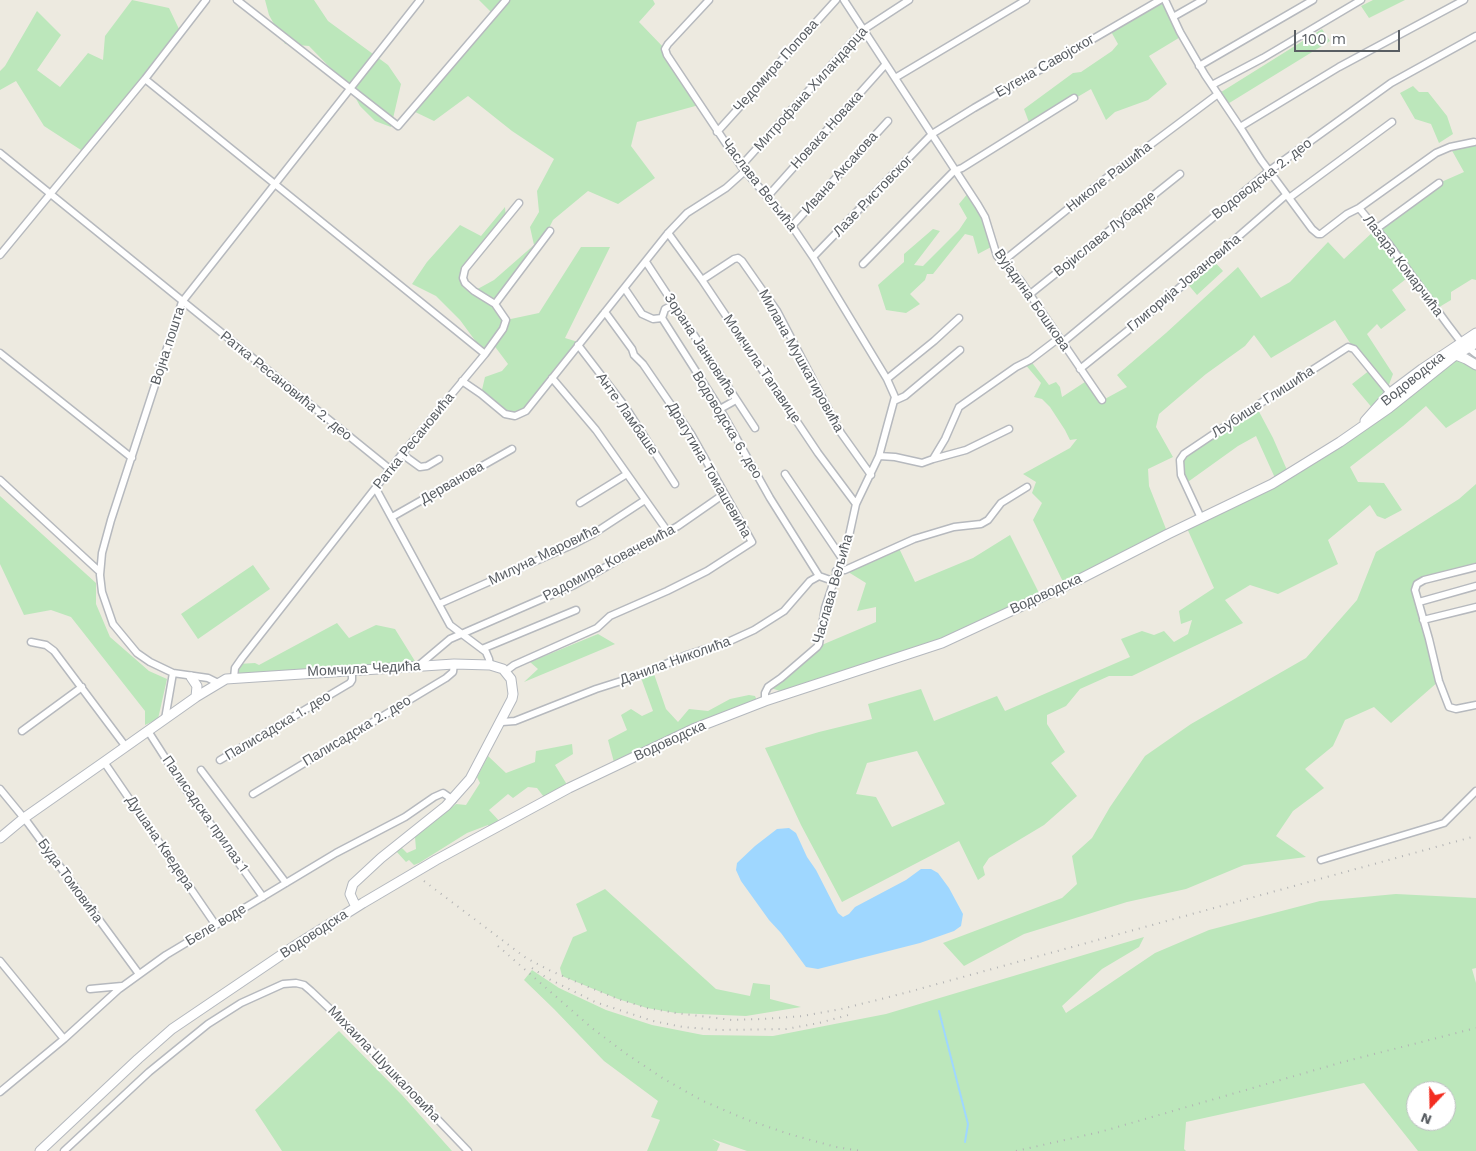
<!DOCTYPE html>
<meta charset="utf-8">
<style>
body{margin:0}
#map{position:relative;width:1476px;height:1151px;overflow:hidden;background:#edeae0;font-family:"Work Sans",sans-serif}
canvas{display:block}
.north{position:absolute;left:1406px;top:1081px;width:50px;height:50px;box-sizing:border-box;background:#fff;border:1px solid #bdbfc1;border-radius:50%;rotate:201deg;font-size:14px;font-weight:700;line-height:20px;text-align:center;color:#595e63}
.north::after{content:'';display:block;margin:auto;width:18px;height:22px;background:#f32d20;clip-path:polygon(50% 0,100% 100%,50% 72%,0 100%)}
.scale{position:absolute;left:1294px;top:30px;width:106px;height:22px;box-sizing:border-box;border:2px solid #595e63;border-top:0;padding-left:6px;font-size:15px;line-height:18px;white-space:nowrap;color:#595e63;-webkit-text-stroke:4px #fff;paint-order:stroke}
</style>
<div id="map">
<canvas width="1476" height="1151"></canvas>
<div class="north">N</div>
<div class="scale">100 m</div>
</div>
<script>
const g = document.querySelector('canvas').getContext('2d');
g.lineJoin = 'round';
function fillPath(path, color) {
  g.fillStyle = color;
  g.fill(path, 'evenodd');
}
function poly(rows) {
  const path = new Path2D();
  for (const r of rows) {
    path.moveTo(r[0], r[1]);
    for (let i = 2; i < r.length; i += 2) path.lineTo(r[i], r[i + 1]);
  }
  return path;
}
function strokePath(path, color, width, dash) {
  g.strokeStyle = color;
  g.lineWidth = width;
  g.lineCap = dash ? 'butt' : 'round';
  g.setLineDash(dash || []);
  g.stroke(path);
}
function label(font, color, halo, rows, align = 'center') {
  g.font = font + ' "Work Sans",sans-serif';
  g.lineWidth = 4;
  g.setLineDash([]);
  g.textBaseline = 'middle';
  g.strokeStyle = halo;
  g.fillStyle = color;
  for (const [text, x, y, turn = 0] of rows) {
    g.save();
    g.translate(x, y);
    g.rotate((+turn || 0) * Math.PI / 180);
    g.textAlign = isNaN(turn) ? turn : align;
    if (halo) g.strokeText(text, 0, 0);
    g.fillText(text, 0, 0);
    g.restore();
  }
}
const green = poly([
 [132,0,169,8,179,29,145,79,84,152,44,126,16,81,0,90,0,71,5,66,37,11,61,35,37,70,60,87,88,53,103,60,105,36],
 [265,0,314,0,328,21,388,65,401,84,391,127,375,121,360,106,350,88,309,46,285,44,269,15],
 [479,0,653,0,655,4,639,22,665,49,699,105,637,122,631,146,655,178,618,204,588,191,553,220,541,244,495,304,506,320,539,313,581,247,610,247,565,338,578,342,600,311,601,317,526,411,509,415,481,394,485,377,502,371,508,364,493,344,485,354,460,320,436,296,412,284,427,262,460,225,481,236,505,207,506,219,465,269,463,278,474,291,494,280,534,245,530,227,539,212,537,191,554,159,512,131,468,96,434,121,411,110,493,14],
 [1165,0,1182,36,1149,56,1167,84,1148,100,1115,112,1106,120,1091,89,1030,125,1024,109,1073,73,1081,72,1112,51,1118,44,1109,28],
 [1373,0,1405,0,1369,18,1361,6],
 [1322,29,1330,41,1226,105,1218,94],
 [1413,86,1419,92,1428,92,1447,116,1453,134,1439,143,1431,124,1415,119,1400,93],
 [1476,141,1476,280,1472,279,1451,292,1451,300,1436,309,1411,275,1392,290,1406,310,1381,329,1377,324,1367,334,1393,374,1387,390,1374,410,1352,384,1370,370,1354,349,1335,320,1271,358,1254,335,1245,346,1206,374,1159,414,1156,427,1173,457,1148,469,1149,486,1168,534,1065,586,1033,520,1042,503,1032,493,1036,482,1023,474,1070,448,1077,439,1070,440,1065,430,1050,407,1042,399,1034,397,1041,383,1024,363,1030,360,1049,385,1056,382,1060,387,1062,397,1088,380,1103,400,1127,387,1117,375,1166,333,1238,267,1261,298,1290,282,1328,242,1344,259,1376,229,1439,183,1464,172,1450,147],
 [969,192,978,205,993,246,978,254,973,236,965,234,933,274,927,274,925,280,910,294,920,304,906,313,886,310,878,285,904,262,904,254,933,229,940,231,914,265,923,266,959,230,967,218,959,204],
 [1212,259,1223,271,1197,295,1186,282],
 [1456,355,1476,365,1476,409,1446,428,1426,406,1403,426,1350,467,1358,482,1384,483,1402,510,1385,519,1377,516,1370,505,1328,540,1338,564,1278,594,1250,585,1225,600,1243,623,1132,676,1109,676,1080,689,1066,706,1047,715,1047,724,1065,752,1051,763,1077,796,1044,825,989,858,983,867,985,875,978,880,959,841,842,902,801,825,765,748,819,732,872,719,868,704,921,689,934,721,997,696,1005,711,1130,657,1121,639,1142,631,1154,635,1164,631,1174,642,1188,634,1192,620,1181,624,1179,611,1214,588,1186,526,1289,475],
 [917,751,945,804,892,827,876,797,856,794,867,763],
 [1256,406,1273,438,1287,470,1275,478,1256,436,1238,446,1185,484,1180,460],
 [1476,484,1476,563,1424,580,1417,584,1439,681,1391,723,1374,707,1345,720,1333,746,1305,769,1324,788,1293,811,1276,836,1306,857,1244,865,1186,889,1127,902,1024,934,964,966,943,943,1062,898,1077,884,1072,856,1092,838,1110,807,1145,756,1191,724,1306,658,1357,600,1376,552,1459,499],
 [0,496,96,583,96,604,110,637,149,671,167,679,158,719,145,725,145,711,71,617,51,610,24,615,0,564],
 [1010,535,1041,597,988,622,789,694,768,687,817,647,876,622,876,607,857,611,866,583,845,570,898,546,915,582,973,558],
 [253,565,270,589,198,639,181,614],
 [337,623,349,638,376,625,395,629,418,666,234,678,238,664,255,663,259,665],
 [598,634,615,644,524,682,538,669,530,662],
 [653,671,666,709,678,722,689,709,708,711,730,699,749,695,755,696,758,703,615,766,608,740,627,730,621,715,631,709,642,716,653,711,640,675],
 [572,744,573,754,555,765,569,788,547,801,537,788,528,787,513,798,508,794,489,810,503,825,492,831,488,825,467,833,419,863,414,865,409,860,406,862,396,851,401,847,407,853,416,849,415,837,456,804,466,805,480,783,477,777,488,756,506,773,535,762,536,751],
 [605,889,716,989,750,996,753,983,770,985,770,999,801,1007,746,1016,676,1013,647,1008,618,999,562,976,560,968,573,937,587,931,576,904],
 [1396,894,1476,898,1476,968,1472,969,1476,983,1476,1151,1418,1151,1364,1083,1186,1122,1184,1149,1186,1151,747,1151,712,1139,720,1144,717,1151,647,1151,660,1120,651,1117,658,1101,604,1061,554,1009,524,980,532,970,559,988,606,1010,652,1025,703,1035,773,1036,886,1014,1144,937,1139,947,1102,969,1062,1006,1066,1013,1155,953,1209,930,1320,901],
 [1416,1091,1446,1091,1446,1121,1416,1121],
 [339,1031,402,1095,452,1151,282,1151,255,1110]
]);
const water = poly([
 [789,828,796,833,807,857,816,870,838,913,843,917,849,914,855,907,906,880,921,869,931,869,938,873,949,888,963,914,961,926,954,931,920,943,818,969,806,967,781,933,769,920,741,881,736,870,737,863,755,846,777,829]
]);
const stream = poly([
 [939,1011,968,1124,965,1142]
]);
const street = poly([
 [237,0,398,126,506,0],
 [709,0,668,44,665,49,667,55,741,166,792,226,813,257,887,379,895,397,879,456,856,504,849,536,825,608,819,644,817,647,781,678,768,687,765,693,765,701],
 [844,0,978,205,985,217,997,256,1020,280,1102,400],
 [1165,0,1180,32,1205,75,1240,127,1261,160,1312,229,1318,234,1321,234,1347,214,1359,208,1436,153,1450,147,1474,142],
 [1173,17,1203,0],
 [1199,66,1313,0],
 [895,78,1026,0],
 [145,79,485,354],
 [1212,85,1263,58,1361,0],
 [1240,127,1339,67,1464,0],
 [717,132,836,0],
 [0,153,391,470],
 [741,166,863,30,909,0],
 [768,196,885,65],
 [1289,198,1392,122],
 [1359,208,1388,243,1448,325,1461,342,1476,354],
 [792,226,888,121],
 [1376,229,1439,183],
 [668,233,702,280,818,453,856,504],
 [0,255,145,79,206,0],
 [813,257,932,134,974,108,1160,0],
 [646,262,755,428],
 [1002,262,1110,175,1218,94],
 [863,264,954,171,962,168,1074,98],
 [702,280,734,259,738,258,742,261,777,311,841,433,871,475],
 [625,289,642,314,653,319,662,318,720,409,770,498,819,576],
 [1029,295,1180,174],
 [495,304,550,231],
 [662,318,665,309,673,305],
 [1062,343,1269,171,1391,83,1476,36],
 [578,345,624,405,675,484],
 [0,353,132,458],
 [1080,369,1162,303,1286,195],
 [552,378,596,430,668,532],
 [887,379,934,341,959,318],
 [462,381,481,394,505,414,515,416,526,411,668,233,687,213,726,188,745,171],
 [894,401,905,396,960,350],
 [720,409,736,400],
 [402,454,420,467,427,466,439,459],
 [879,456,895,457,922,463,933,459,945,439,959,407,1016,367,1030,360,1059,338],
 [933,459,966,450,1009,429],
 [785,474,841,557],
 [0,480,100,572],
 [376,489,450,625,486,652,489,659,490,665],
 [580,503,627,474],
 [392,517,512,449],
 [1201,518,1181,475,1180,460,1184,454,1239,417,1348,347,1354,349,1390,393],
 [1476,567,1424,580,1417,584,1415,590,1429,639,1439,681,1449,707,1456,709,1476,705],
 [836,571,845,570,914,539,954,527,981,524,988,520,1001,503,1027,487],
 [1419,602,1476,586],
 [439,604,572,545,593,534,645,500],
 [1423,620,1476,607],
 [31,642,46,645,54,651,126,747],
 [482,649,576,610],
 [418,666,450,639,574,585,678,526,724,494],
 [506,671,514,665,597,628,610,616,667,591,707,571,752,542,691,434,643,364,634,355,632,349,605,312],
 [234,678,235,668,242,658,402,454,485,354,503,329,506,320,495,304,474,291,465,283,463,278,465,269,519,203],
 [218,683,208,678,173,673,150,662,137,653,113,624,102,592,100,575,102,553,111,520,182,302,420,0],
 [165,719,173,673],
 [502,722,515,721,596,689,640,675,687,655,730,641,754,630,784,611,810,581,819,576,833,581],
 [22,731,82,687],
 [148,731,182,784,263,897],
 [220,760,350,683,352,680,352,670],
 [104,762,215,924],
 [201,770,286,883],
 [0,789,28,823,139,974],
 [253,794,446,678,453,672,454,664],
 [1321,860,1444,823,1476,791],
 [0,961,64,1039],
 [90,989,122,986],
 [0,1092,64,1039,119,989,166,955,336,853,405,817,434,797,443,793,453,800],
 [64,1151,149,1072,208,1024,241,1003,283,984,296,983,304,985,311,991,350,1028,468,1151]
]);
const secondary = poly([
 [1456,355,1466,359,1476,365],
 [1365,421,1390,393,1422,369,1476,333],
 [191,677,197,686,196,697],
 [0,838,24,818,104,762,196,697,226,679,454,664,490,665,503,669,511,679,513,694,512,699,470,779,446,806,381,858,353,884,350,894,356,907],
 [40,1151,138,1059,172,1029,293,947,363,903,436,860,569,788,693,729,765,701,942,643,1078,580,1168,534,1272,484,1340,442,1389,408,1453,357,1476,343]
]);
const rail = poly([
 [424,881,526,958,551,971,586,986,618,999,647,1008,676,1013,732,1020,762,1019,803,1016,841,1009,901,994,1476,836],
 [498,946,592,1028,625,1053,664,1079,703,1101,745,1119,789,1134,836,1147,861,1151],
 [532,968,547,978,595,1002,653,1021,683,1027,720,1030,786,1029,819,1023,852,1014],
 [1016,1151,1100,1132,1343,1062,1476,1028]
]);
const streetNames = [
 ["Чедомира Попова",776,66,-48],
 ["Еугена Савојског",1045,66,-30],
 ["Митрофана Хиландарца",811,89,-48],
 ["Новака Новака",827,130,-48],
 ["Ивана Аксакова",840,173,-48],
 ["Николе Рашића",1109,177,-38],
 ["Водоводска 2. део",1262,179,-38],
 ["Часлава Вељића",759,185,52],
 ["Лазе Ристовског",873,196,-46],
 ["Војислава Лубарде",1105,234,-39],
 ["Лазара Комарчића",1403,266,53],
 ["Глигорија Јовановића",1184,283,-40],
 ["Вујадина Бошкова",1032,300,55],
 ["Зорана Јанковића",700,345,57],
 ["Војна пошта",168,346,-72],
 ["Милана Мушкатировића",801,361,61],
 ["Момчила Тапавице",762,369,56],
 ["Водоводска",1413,379,-39],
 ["Ратка Ресановића 2. део",286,386,39],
 ["Љубише Глишића",1263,402,-33],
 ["Анте Ламбаше",627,414,55],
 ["Водоводска 6. део",727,425,59],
 ["Ратка Ресановића",414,441,-51],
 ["Драгутина Томашевића",709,470,60],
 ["Дерванова",452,483,-30],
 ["Милуна Маровића",544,555,-26],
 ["Радомира Ковачевића",609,563,-28],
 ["Часлава Вељића",833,589,-74],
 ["Водоводска",1046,594,-25],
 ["Данила Николића",675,661,-20],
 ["Момчила Чедића",364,669,-3],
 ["Палисадска 1. део",278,726,-31],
 ["Палисадска 2. део",357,731,-31],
 ["Водоводска",670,741,-25],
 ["Палисадска прилаз 1",205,814,55],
 ["Душана Кведера",160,843,56],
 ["Буда Томовића",70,881,54],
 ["Беле воде",216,925,-31],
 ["Водоводска",314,934,-33],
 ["Михаила Шушкаловића",384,1064,46]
];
fillPath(green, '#bce7bb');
fillPath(water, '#9fd7ff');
strokePath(stream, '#9fd7ff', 2);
strokePath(street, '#b6b9be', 9);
strokePath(secondary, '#b4b8be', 11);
strokePath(street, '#fff', 6);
strokePath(secondary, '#fff', 9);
strokePath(rail, '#b2b3b4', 2, [1, 6]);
label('14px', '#595e63', '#fff', streetNames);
</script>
